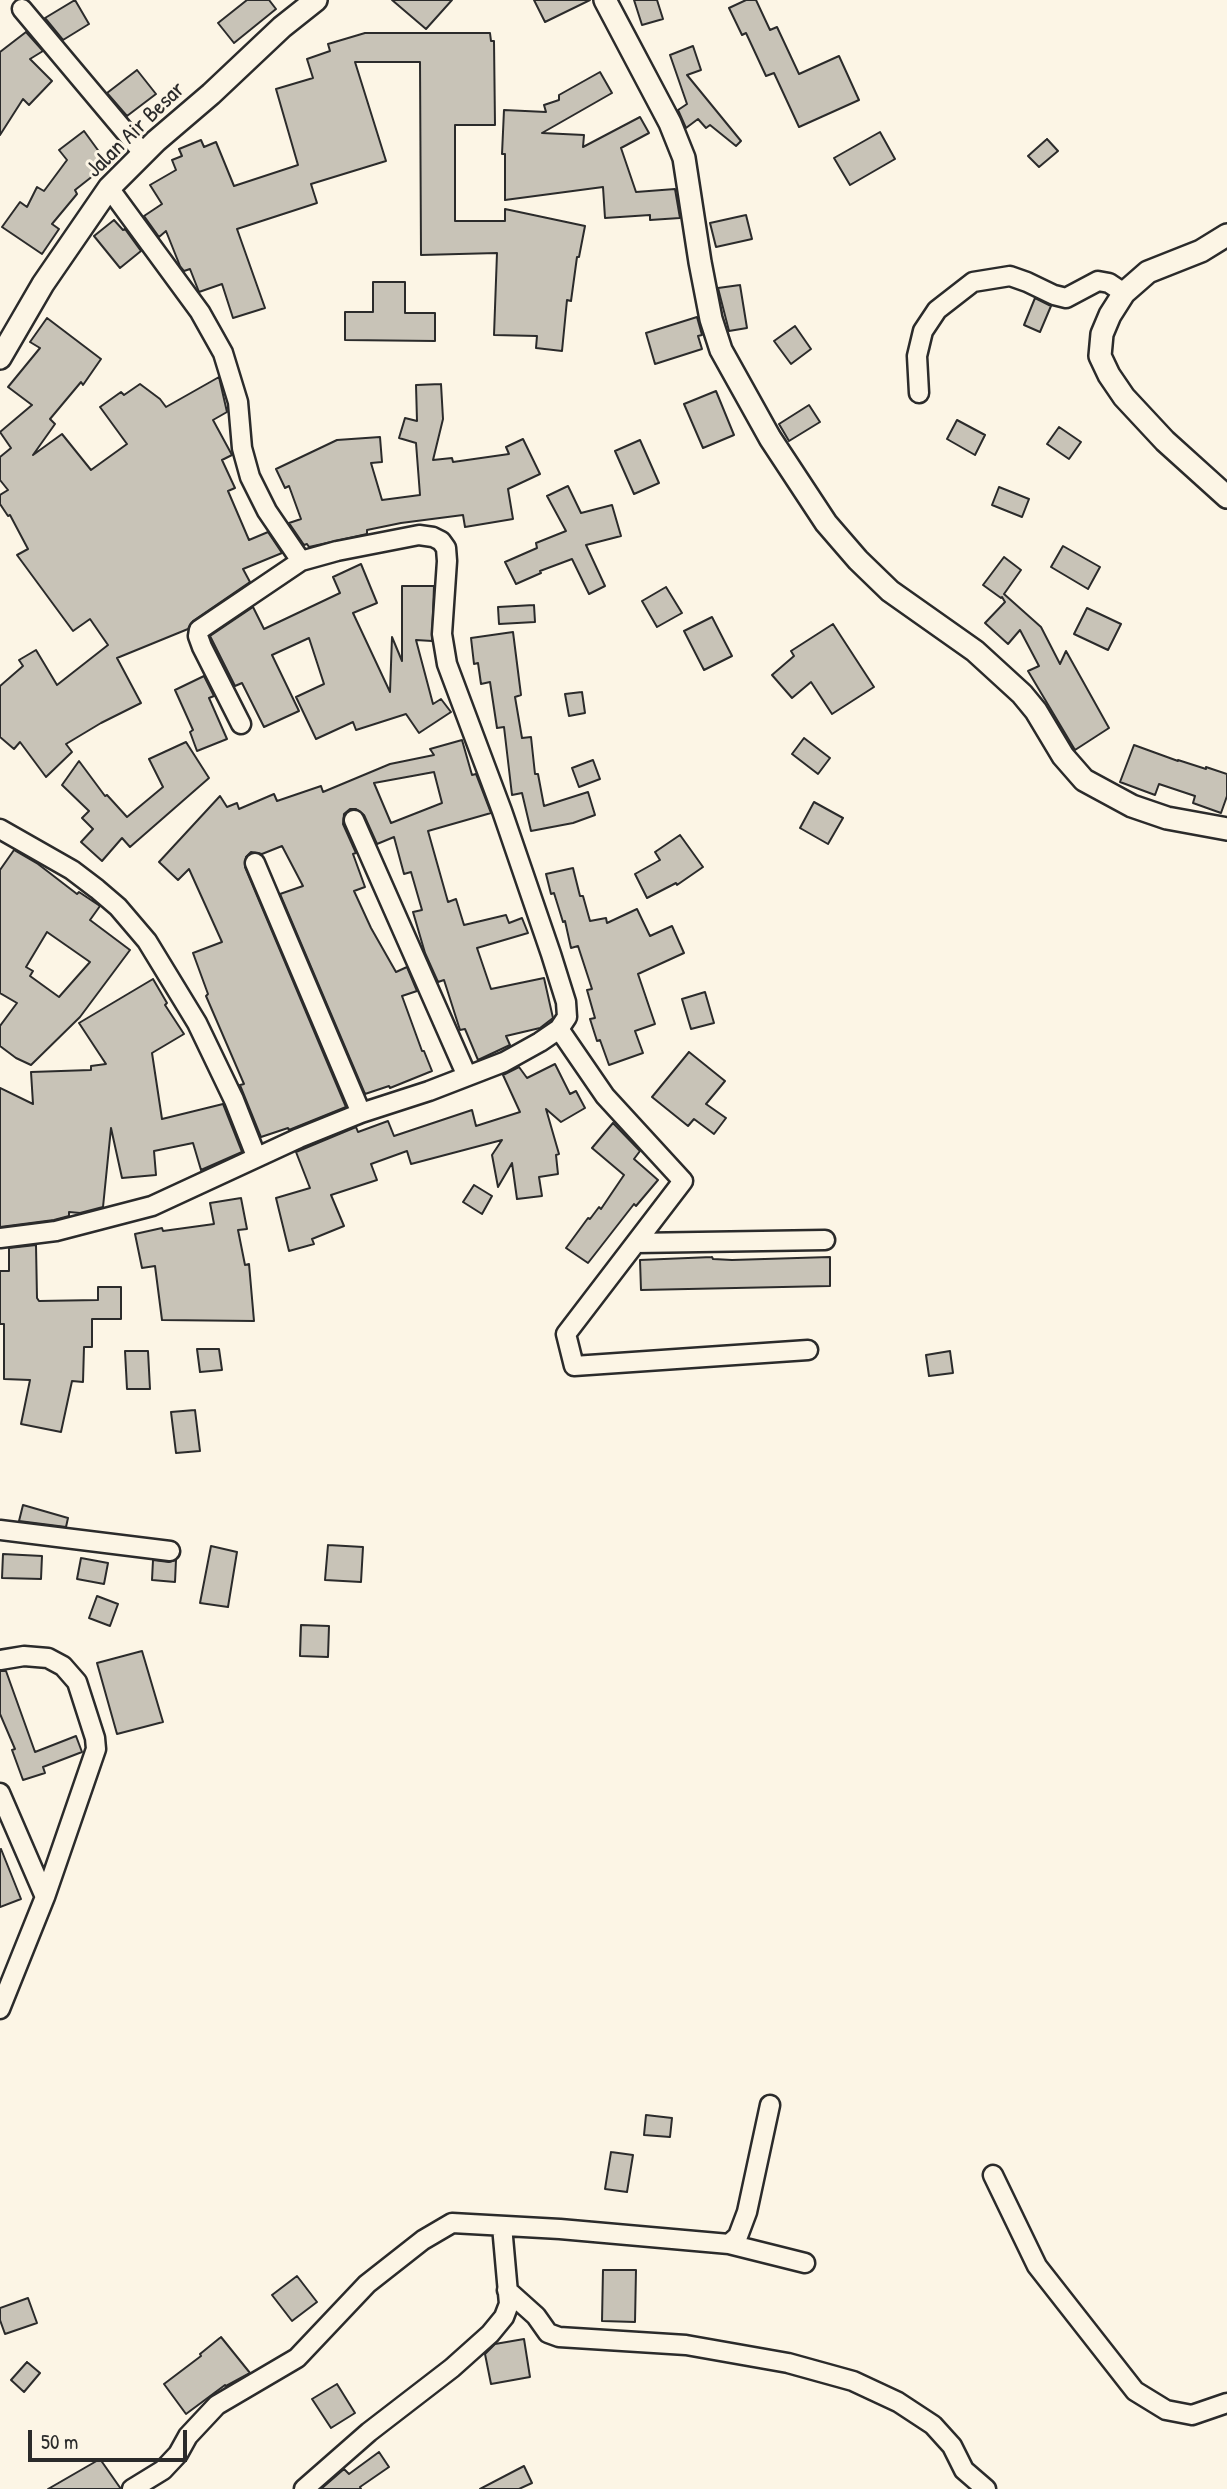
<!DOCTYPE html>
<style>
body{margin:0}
#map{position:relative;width:1227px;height:2489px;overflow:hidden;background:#fcf5e5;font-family:"Patrick Hand",sans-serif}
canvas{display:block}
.scale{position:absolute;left:28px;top:2430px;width:159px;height:32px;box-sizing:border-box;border:4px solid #2b2b2b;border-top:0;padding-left:9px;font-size:21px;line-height:24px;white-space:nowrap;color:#2b2b2b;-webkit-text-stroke:5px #fcf5e5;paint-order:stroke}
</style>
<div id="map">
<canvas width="1227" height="2489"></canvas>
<div class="scale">50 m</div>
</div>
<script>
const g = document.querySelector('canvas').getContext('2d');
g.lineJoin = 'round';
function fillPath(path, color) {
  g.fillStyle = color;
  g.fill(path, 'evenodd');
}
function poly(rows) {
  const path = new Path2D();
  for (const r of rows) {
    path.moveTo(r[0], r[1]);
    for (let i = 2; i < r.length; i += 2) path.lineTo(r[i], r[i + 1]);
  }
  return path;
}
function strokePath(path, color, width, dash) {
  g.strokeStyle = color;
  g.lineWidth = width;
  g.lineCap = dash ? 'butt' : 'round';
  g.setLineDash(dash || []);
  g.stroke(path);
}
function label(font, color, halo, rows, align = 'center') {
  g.font = font + ' "Patrick Hand",sans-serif';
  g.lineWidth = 6;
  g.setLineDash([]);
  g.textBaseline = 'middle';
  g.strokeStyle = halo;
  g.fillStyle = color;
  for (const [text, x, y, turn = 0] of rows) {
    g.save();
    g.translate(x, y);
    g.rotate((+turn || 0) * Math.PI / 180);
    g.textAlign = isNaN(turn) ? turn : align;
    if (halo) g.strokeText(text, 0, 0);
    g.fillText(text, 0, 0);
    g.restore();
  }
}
const building = poly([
 [75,0,89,24,63,40,45,18,75,0],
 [247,0,269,0,276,9,234,43,218,23,247,0],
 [392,0,452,0,426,29,392,0],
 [534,0,590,0,545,22,534,0],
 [634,0,657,0,663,19,642,25,634,0],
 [746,0,756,0,770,30,777,27,799,74,839,56,859,100,799,127,774,73,766,76,746,33,742,35,729,8,746,0],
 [26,32,43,51,30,59,52,81,29,105,23,99,0,135,0,52,26,32],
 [365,33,490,33,491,41,494,41,495,125,455,125,455,221,505,221,505,209,585,226,579,257,577,257,571,301,567,300,562,351,536,348,537,336,494,335,497,253,421,255,420,62,355,62,386,161,311,184,317,203,237,229,265,308,233,318,222,284,199,292,190,269,184,271,180,266,166,231,159,237,144,216,162,204,150,185,176,170,172,160,182,156,179,149,201,140,204,147,216,142,234,186,298,165,276,89,313,78,307,59,330,51,328,44,365,33],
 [693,46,701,70,687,75,741,141,736,146,710,125,706,128,698,119,686,128,678,110,687,104,670,55,693,46],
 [137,70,156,94,127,116,107,93,137,70],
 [600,72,612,93,542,133,584,135,583,147,640,117,649,133,621,148,636,192,675,189,680,218,650,220,650,215,605,218,603,187,505,200,505,154,502,154,504,110,546,112,544,105,559,100,559,95,600,72],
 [84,131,108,164,75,190,77,194,52,224,59,229,42,254,2,227,20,202,27,207,37,187,44,191,67,160,59,150,84,131],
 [880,132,895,159,850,185,834,158,880,132],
 [1047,139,1058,151,1039,167,1028,156,1047,139],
 [746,215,752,239,716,247,710,223,746,215],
 [114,220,123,230,125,229,141,251,120,268,94,236,114,220],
 [373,282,405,282,405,313,435,313,435,341,345,340,345,312,373,312,373,282],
 [740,285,747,328,729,331,718,288,740,285],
 [1035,298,1051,306,1040,332,1024,325,1035,298],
 [697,317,702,335,698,336,702,349,655,364,646,333,697,317],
 [47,318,101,359,83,385,81,382,50,419,55,424,33,455,62,434,91,470,127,444,100,407,121,392,124,395,140,384,160,399,166,407,219,377,227,412,213,420,232,455,222,460,235,488,228,491,249,540,268,532,282,553,243,569,250,582,193,621,188,629,117,658,141,703,101,723,66,744,72,752,46,777,20,742,14,749,0,737,0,686,23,666,19,660,36,650,57,685,108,645,90,619,73,631,17,555,28,549,10,515,8,516,0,504,0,495,8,490,0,480,0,457,11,448,0,432,32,405,8,387,40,348,30,342,47,318],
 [795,326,811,349,791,364,774,341,795,326],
 [441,384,443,419,433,460,452,458,453,462,509,454,506,447,523,439,540,474,508,489,513,519,465,527,463,515,401,523,367,530,367,534,309,547,307,544,304,545,289,523,301,519,289,486,285,488,276,469,337,440,380,437,382,462,371,463,382,500,420,495,416,443,399,438,405,418,417,421,416,385,441,384],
 [716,391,734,435,703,448,684,404,716,391],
 [809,405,820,422,789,441,779,424,809,405],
 [957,420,985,435,975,455,947,439,957,420],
 [1059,427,1081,442,1069,459,1047,444,1059,427],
 [640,440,659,483,634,494,615,451,640,440],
 [568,486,581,513,612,505,621,536,586,545,605,586,589,594,572,559,540,571,541,573,516,584,505,562,537,548,536,543,566,531,547,496,568,486],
 [999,487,1029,499,1022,517,992,505,999,487],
 [1063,546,1100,567,1088,589,1051,567,1063,546],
 [1004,557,1021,570,1004,594,1041,627,1060,664,1066,651,1109,728,1075,750,1028,671,1039,666,1020,630,1008,644,985,623,1005,602,1002,597,1001,598,983,585,1004,557],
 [361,564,377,603,353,613,390,692,392,637,402,661,402,586,434,586,432,641,416,640,433,704,441,699,451,712,419,733,406,714,356,730,353,722,316,739,296,697,324,684,309,638,272,655,299,711,264,727,242,683,235,686,210,636,253,607,264,629,340,593,333,577,361,564],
 [666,587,682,613,657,627,642,601,666,587],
 [534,605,535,622,499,624,498,607,534,605],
 [1087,608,1121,624,1108,650,1074,634,1087,608],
 [712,617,732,656,704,670,684,631,712,617],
 [833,624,874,687,832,714,811,682,792,698,772,675,794,656,791,651,833,624],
 [513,632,521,695,515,697,522,738,531,737,535,774,538,774,544,806,588,792,595,815,573,823,531,831,522,793,512,795,504,727,497,728,490,682,481,684,478,663,474,664,471,638,513,632],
 [204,676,214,696,209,698,227,739,197,751,190,732,193,730,175,690,204,676],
 [582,692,585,713,569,716,565,694,582,692],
 [804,738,830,758,818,774,792,754,804,738],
 [462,740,472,775,476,774,491,813,428,831,448,902,456,899,464,925,506,915,509,923,522,918,528,933,477,948,491,989,544,978,553,1018,540,1028,506,1036,510,1045,478,1060,465,1029,460,1030,444,980,438,982,425,953,413,912,422,910,411,872,404,874,394,837,377,844,364,815,356,809,350,809,344,814,343,824,356,853,353,854,365,887,354,891,371,928,396,972,407,967,417,991,402,996,422,1051,424,1051,432,1071,390,1088,389,1086,365,1094,280,894,303,886,282,846,262,854,251,852,246,857,245,867,346,1107,289,1130,288,1128,261,1137,240,1085,244,1084,206,996,208,994,193,953,222,942,189,869,178,880,159,862,220,796,227,807,237,803,239,809,274,794,277,801,321,786,323,792,390,764,434,755,430,749,462,740],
 [434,772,442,803,391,823,374,783,434,772],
 [186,742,209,778,130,847,122,838,102,861,81,842,93,829,82,818,89,811,62,785,79,761,105,796,107,795,127,817,163,787,149,759,186,742],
 [1134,745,1178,761,1178,760,1206,769,1206,767,1227,774,1227,796,1221,813,1193,803,1195,796,1159,784,1155,795,1120,782,1134,745],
 [593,760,600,779,579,787,572,768,593,760],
 [814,802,843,818,828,844,800,828,814,802],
 [680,835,703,867,677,885,676,883,647,898,635,874,660,860,655,852,680,835],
 [14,850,38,864,77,894,79,892,100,906,90,920,130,950,80,1017,31,1065,16,1058,0,1046,0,1026,17,1003,0,993,0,870,14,850],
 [47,932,90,962,59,997,30,976,33,971,26,967,47,932],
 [573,868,580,896,583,896,590,921,606,918,607,923,637,909,650,936,672,926,684,953,638,974,655,1024,635,1031,643,1053,609,1065,600,1040,597,1041,590,1019,595,1018,587,990,592,989,578,946,571,948,565,921,563,922,554,893,551,894,546,874,573,868],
 [153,979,167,1003,165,1005,184,1034,152,1053,162,1119,223,1104,242,1152,201,1170,193,1143,154,1151,156,1175,122,1178,111,1128,103,1207,80,1213,69,1212,69,1216,54,1220,0,1227,0,1088,33,1104,31,1072,91,1070,91,1066,106,1064,79,1023,153,979],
 [705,992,714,1023,691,1029,682,999,705,992],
 [689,1052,725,1081,706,1104,726,1118,714,1134,694,1119,688,1126,652,1097,689,1052],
 [555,1064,570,1094,576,1091,585,1108,561,1122,546,1109,559,1154,556,1155,558,1174,539,1177,542,1196,517,1199,512,1163,498,1187,492,1155,502,1140,411,1164,407,1151,371,1164,377,1180,331,1195,344,1226,312,1239,314,1244,289,1251,276,1198,310,1188,296,1152,356,1127,358,1132,388,1121,394,1136,472,1110,476,1126,520,1112,503,1075,519,1067,527,1078,555,1064],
 [613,1123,640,1151,634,1159,658,1180,636,1206,634,1204,588,1263,566,1248,588,1218,590,1219,599,1207,601,1209,624,1175,592,1148,613,1123],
 [474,1185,492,1196,482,1214,463,1202,474,1185],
 [241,1198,247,1229,238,1230,245,1265,249,1264,254,1321,162,1320,155,1266,142,1268,135,1234,162,1228,163,1231,214,1224,210,1203,241,1198],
 [36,1245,37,1298,39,1301,98,1300,98,1287,121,1287,121,1319,92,1319,92,1347,84,1347,83,1382,72,1381,61,1432,21,1424,30,1380,4,1379,4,1324,0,1324,0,1271,9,1271,9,1248,36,1245],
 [712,1257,713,1259,732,1260,830,1257,830,1286,641,1290,640,1260,712,1257],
 [197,1349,219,1349,222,1370,200,1372,197,1349],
 [125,1351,148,1351,150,1389,127,1389,125,1351],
 [950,1351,953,1373,929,1376,926,1355,950,1351],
 [195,1410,200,1451,176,1453,171,1412,195,1410],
 [23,1505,68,1518,66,1527,19,1521,23,1505],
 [328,1545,363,1547,361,1582,325,1580,328,1545],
 [211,1546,237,1552,228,1607,200,1603,211,1546],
 [3,1554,42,1556,41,1579,2,1578,3,1554],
 [81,1558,108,1563,104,1584,77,1579,81,1558],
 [153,1560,169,1562,176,1560,175,1582,152,1580,153,1560],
 [97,1596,118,1604,110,1626,89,1618,97,1596],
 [301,1625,329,1626,328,1657,300,1656,301,1625],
 [142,1651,163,1722,117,1734,97,1663,142,1651],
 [0,1671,6,1671,35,1752,76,1736,82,1752,43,1767,45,1773,23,1780,12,1750,15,1749,0,1714,0,1671],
 [1,1849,21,1899,0,1907,0,1850,1,1849],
 [646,2115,672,2118,670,2137,644,2135,646,2115],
 [611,2152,633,2155,627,2192,605,2189,611,2152],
 [603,2270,636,2270,635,2322,602,2321,603,2270],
 [297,2276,317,2302,292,2321,272,2295,297,2276],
 [28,2298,37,2323,5,2334,0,2320,0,2308,28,2298],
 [221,2337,250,2373,226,2386,225,2385,186,2414,164,2384,201,2356,200,2354,221,2337],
 [524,2339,530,2377,491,2384,485,2354,495,2344,524,2339],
 [27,2362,40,2373,24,2392,11,2380,27,2362],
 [337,2384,355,2413,331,2428,312,2399,337,2384],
 [379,2452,389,2467,360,2487,361,2489,321,2489,344,2469,349,2474,379,2452],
 [100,2459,121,2489,48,2489,100,2459],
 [524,2466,532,2483,519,2489,480,2489,524,2466]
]);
const minor = poly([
 [22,9,143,153],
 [109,188,200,312,223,353,238,402,242,448,250,477,267,511,301,561],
 [919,393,917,356,923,331,937,310,973,282,1010,276,1027,282,1054,295,1066,298,1098,281,1109,283,1124,293],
 [354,820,467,1076],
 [0,829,72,870,97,889,118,907,147,941,197,1023,234,1100,256,1156],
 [255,863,361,1113],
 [559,1029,605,1096,683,1181,566,1334,574,1366,808,1350],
 [0,1238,56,1231,152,1206,299,1138,361,1113,429,1091,504,1062,540,1042,559,1029,567,1017,566,1002,551,954,502,811,447,664,442,634,447,561,446,548,441,541,433,537,419,535,337,551,301,561,199,630,198,636,202,647,241,724],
 [636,1243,825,1240],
 [0,1530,170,1551],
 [0,1660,24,1656,48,1658,63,1666,77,1682,95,1738,96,1749,45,1897,0,2009],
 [0,1793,45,1897],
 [993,2175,1037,2266,1135,2391,1166,2410,1192,2415,1227,2403],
 [729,2244,738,2236,747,2212,770,2105],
 [507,2290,536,2316,548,2333,559,2337,686,2345,788,2363,853,2381,898,2402,933,2425,952,2446,964,2470,986,2489],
 [132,2489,163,2470,178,2454,188,2436,217,2405,297,2358,367,2284,423,2240,452,2223,560,2229,729,2244,805,2263],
 [304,2489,369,2432,452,2368,490,2334,504,2317,509,2304,502,2226]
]);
const tertiary = poly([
 [605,0,670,123,684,158,700,262,711,319,721,350,770,438,826,523,858,560,890,591,975,651,1022,694,1036,711,1063,756,1084,780,1132,806,1167,818,1227,829],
 [1227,235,1201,251,1148,272,1124,293,1110,315,1102,334,1100,356,1109,375,1124,397,1165,441,1227,497],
 [0,358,43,284,109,188,156,141,211,94,282,27,316,0]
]);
const streetNames = [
 ["Jalan Air Besar",136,130,-44]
];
fillPath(building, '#c8c3b7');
strokePath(building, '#2b2b2b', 2);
strokePath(minor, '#2b2b2b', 23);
strokePath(tertiary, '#2b2b2b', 26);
strokePath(minor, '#fcf5e5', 18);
strokePath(tertiary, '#fcf5e5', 21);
label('23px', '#2b2b2b', '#fcf5e5', streetNames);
</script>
